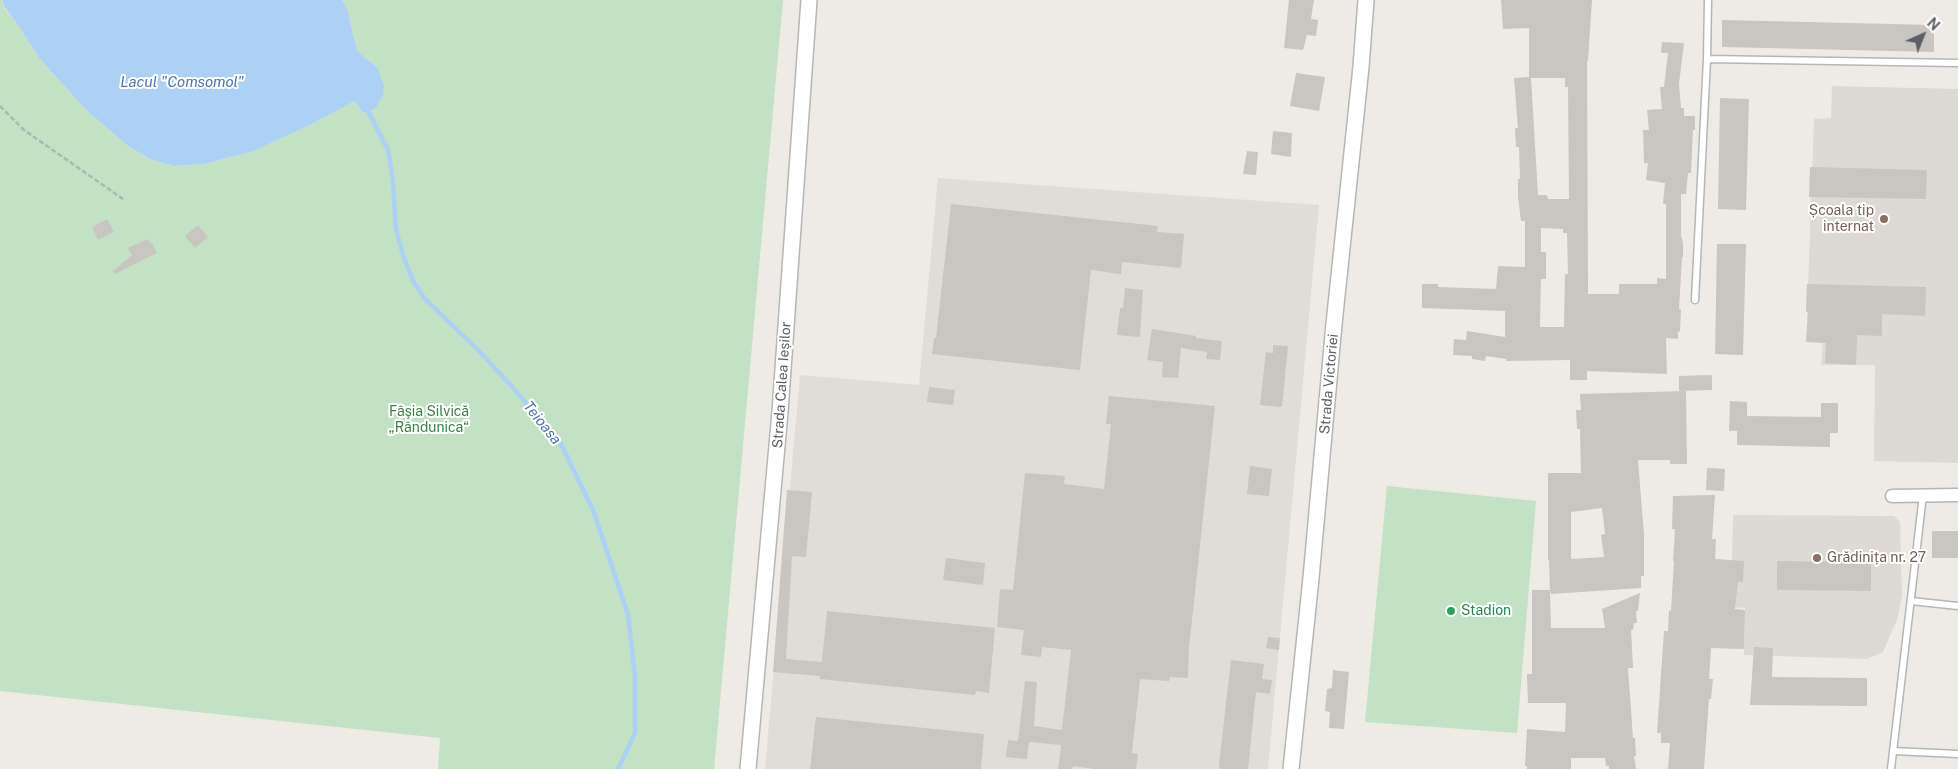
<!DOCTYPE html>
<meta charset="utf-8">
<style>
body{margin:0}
#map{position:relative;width:1958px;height:769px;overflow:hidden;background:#edebe4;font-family:"Public Sans",sans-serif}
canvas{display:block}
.north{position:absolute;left:1898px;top:10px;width:50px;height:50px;-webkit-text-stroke:4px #fff;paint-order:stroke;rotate:44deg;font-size:14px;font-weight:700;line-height:20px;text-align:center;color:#5c5f63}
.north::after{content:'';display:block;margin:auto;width:18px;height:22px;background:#5c5f63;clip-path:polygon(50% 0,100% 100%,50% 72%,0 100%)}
</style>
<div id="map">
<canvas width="1958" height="769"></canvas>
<div class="north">N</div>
</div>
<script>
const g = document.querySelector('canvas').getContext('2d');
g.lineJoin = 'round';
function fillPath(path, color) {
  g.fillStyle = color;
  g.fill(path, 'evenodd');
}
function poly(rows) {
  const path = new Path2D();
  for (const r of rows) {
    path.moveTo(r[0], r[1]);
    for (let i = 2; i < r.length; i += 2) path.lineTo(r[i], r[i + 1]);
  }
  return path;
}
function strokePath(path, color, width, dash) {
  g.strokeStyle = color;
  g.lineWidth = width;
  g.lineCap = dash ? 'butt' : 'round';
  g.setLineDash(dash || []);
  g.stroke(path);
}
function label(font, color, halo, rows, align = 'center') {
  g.font = font + ' "Public Sans",sans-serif';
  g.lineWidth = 4;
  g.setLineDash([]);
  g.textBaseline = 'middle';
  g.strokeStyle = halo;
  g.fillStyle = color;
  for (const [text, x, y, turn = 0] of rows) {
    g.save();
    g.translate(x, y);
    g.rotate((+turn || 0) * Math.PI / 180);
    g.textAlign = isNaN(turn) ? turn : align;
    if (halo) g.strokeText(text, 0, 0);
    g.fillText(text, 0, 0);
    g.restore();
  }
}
const industrial = poly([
 [938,178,1319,205,1268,769,765,769,800,375,919,385]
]);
const education = poly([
 [1832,86,1958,89,1958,463,1874,461,1875,365,1821,365,1825,321,1807,320,1814,119,1831,118],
 [1733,515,1894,516,1900,522,1902,595,1898,617,1883,652,1867,659,1744,655,1745,608,1731,607]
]);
const green = poly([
 [0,0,2,0,4,7,20,28,39,58,86,110,128,146,152,160,175,166,204,164,254,151,308,126,355,101,363,113,375,109,377,67,358,52,352,31,348,10,342,0,783,0,714,769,438,769,440,738,0,691],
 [1387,486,1536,501,1517,733,1365,722]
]);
const water = poly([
 [2,0,342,0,348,10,352,31,358,52,377,67,384,86,383,95,375,109,363,113,355,101,308,126,254,151,204,164,175,166,152,160,128,146,86,110,39,58,20,28,4,6]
]);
const stream = poly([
 [368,111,388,150,393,181,396,230,404,258,413,281,425,299,478,350,515,390,561,444,593,510,628,615,635,677,635,733,618,769]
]);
const building = poly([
 [1289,0,1314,0,1311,19,1318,20,1316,36,1307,35,1303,50,1284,48],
 [1501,0,1592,0,1588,61,1587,61,1588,294,1619,294,1619,284,1657,284,1657,278,1666,279,1666,204,1663,204,1665,183,1646,180,1648,163,1644,163,1643,130,1649,130,1647,110,1662,109,1660,87,1664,87,1668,53,1661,53,1662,42,1684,43,1679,84,1681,108,1684,108,1684,116,1695,116,1695,130,1693,130,1691,173,1688,173,1686,194,1681,194,1681,236,1683,243,1683,257,1682,257,1679,309,1681,310,1680,332,1678,331,1678,339,1666,338,1667,374,1587,371,1587,380,1570,380,1570,360,1506,361,1506,359,1486,356,1485,361,1472,359,1472,356,1453,355,1454,339,1466,340,1467,331,1505,337,1505,311,1422,308,1422,284,1438,284,1438,287,1496,289,1498,266,1525,267,1525,221,1521,221,1518,197,1518,179,1520,179,1519,147,1516,147,1515,128,1518,128,1514,78,1529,77,1529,28,1503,29],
 [1531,78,1565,78,1565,87,1568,87,1569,199,1548,199,1547,195,1538,195],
 [1541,228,1563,229,1563,233,1567,233,1568,274,1565,274,1564,327,1540,327,1541,279,1546,279,1546,252,1541,252],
 [1722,20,1934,25,1934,52,1722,47],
 [1296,73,1325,77,1319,111,1290,106],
 [1720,98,1749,99,1746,210,1718,209],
 [1273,131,1292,133,1291,157,1271,154],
 [1247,151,1258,152,1256,175,1243,174],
 [1810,167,1927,170,1926,199,1809,197],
 [951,204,1158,226,1157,232,1184,234,1181,268,1122,262,1121,274,1091,270,1080,370,932,354,934,338,936,338],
 [107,219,114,232,98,240,92,227],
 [198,225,208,237,195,248,185,236],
 [148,239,150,244,152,243,157,253,115,274,113,271,132,255,128,248],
 [1717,244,1746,244,1743,355,1715,354],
 [1807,284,1926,287,1925,316,1882,314,1882,336,1857,335,1856,365,1825,363,1826,343,1806,342,1808,312,1806,312],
 [1125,288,1143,290,1140,337,1117,335,1120,308,1123,308],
 [1152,329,1196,336,1196,338,1222,341,1220,360,1206,359,1207,352,1181,348,1178,378,1162,377,1163,362,1147,360],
 [1273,345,1288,346,1282,407,1260,405,1266,352,1273,353],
 [1712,375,1712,390,1679,391,1679,376],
 [929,387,955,390,953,405,927,402],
 [1686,391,1687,464,1670,464,1670,460,1638,460,1644,535,1644,576,1641,576,1641,588,1551,594,1550,590,1551,628,1605,628,1602,609,1640,593,1638,611,1636,611,1637,623,1634,623,1633,630,1631,630,1633,668,1628,668,1633,738,1635,738,1636,756,1634,756,1636,769,1609,769,1609,766,1606,766,1605,758,1571,758,1571,769,1527,769,1527,766,1525,766,1527,729,1565,732,1566,703,1528,703,1527,674,1532,674,1532,590,1550,590,1549,560,1548,560,1548,473,1581,473,1580,429,1577,429,1576,410,1581,410,1580,394],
 [1602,508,1605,534,1601,535,1604,557,1571,559,1571,512],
 [1109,396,1215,406,1189,648,1188,678,1170,677,1169,681,1140,679,1132,753,1138,754,1136,769,1095,769,1073,766,1072,769,1058,769,1061,745,1029,742,1027,759,1006,757,1008,740,1018,741,1025,681,1037,682,1034,726,1062,730,1071,650,1042,647,1041,657,1021,655,1024,630,997,627,1000,589,1013,590,1025,473,1065,476,1064,484,1104,489,1111,424,1106,424],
 [1730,401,1747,402,1747,416,1821,417,1821,403,1838,403,1838,433,1830,433,1830,447,1737,445,1737,431,1729,431],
 [1250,466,1272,469,1269,496,1247,494],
 [1707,468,1725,469,1724,491,1706,490],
 [787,490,812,492,806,557,792,556,786,659,822,662,827,611,995,628,989,693,976,691,975,695,820,679,820,676,773,672],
 [1715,495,1712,539,1716,539,1715,559,1744,561,1743,582,1738,582,1735,609,1745,610,1744,649,1711,648,1709,679,1713,679,1711,699,1709,699,1704,769,1668,769,1670,743,1661,743,1661,733,1657,733,1664,631,1668,631,1669,610,1671,611,1674,561,1673,561,1675,529,1672,529,1673,496],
 [1932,531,1958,531,1958,558,1932,558],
 [946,558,985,563,983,585,943,580],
 [1777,561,1871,562,1871,591,1777,590],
 [1268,637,1280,638,1279,650,1266,648],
 [1754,647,1773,648,1772,677,1867,678,1867,706,1750,705],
 [1231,660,1264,664,1262,679,1272,680,1270,694,1256,692,1248,769,1220,769,1219,765],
 [1333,670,1349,672,1344,729,1329,728,1330,712,1325,711,1327,689,1332,688],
 [816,717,984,734,981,769,810,769]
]);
const path = poly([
 [0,106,24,130,123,199]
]);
const service = poly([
 [1707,59,1708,0],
 [1695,300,1707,59,1958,63],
 [1911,601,1958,606],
 [1893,751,1958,754],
 [1891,769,1923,495]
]);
const minor = poly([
 [1892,496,1958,495]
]);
const tertiary = poly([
 [748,769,780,412,809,0],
 [1291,769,1311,578,1334,324,1361,67,1366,0]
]);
const markers = [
 [1884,219,5,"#8d6e63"],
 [1817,558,5,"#8d6e63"],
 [1451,611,5,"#2e9e5b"]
];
const educationNames = [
 ["Școala tip",1874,211],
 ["internat",1874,227],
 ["Grădinița nr. 27",1827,558,"left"]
];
const streetNames = [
 ["Strada Victoriei",1329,384,-85],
 ["Strada Calea Ieșilor",782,385,-86]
];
const parkNames = [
 ["Fâşia Silvică",429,412],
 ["„Rândunica“",429,428]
];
const leisureNames = [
 ["Stadion",1461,611]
];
const waterNames = [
 ["Lacul \"Comsomol\"",182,82],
 ["Teioasa",542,423,51]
];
fillPath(industrial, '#deddd8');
fillPath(education, '#dcdad2');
fillPath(green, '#c3e1c5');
fillPath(water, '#acd1f4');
strokePath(stream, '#acd1f4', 4.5);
fillPath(building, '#c8c6c1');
strokePath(service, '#b4b6b9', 9);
strokePath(minor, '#b4b6b9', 15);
strokePath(tertiary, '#b4b6b9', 18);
strokePath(path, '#9dc1aa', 2.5, [5, 2.5]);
strokePath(service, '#fff', 6);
strokePath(minor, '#fff', 12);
strokePath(tertiary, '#fff', 15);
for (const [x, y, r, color] of markers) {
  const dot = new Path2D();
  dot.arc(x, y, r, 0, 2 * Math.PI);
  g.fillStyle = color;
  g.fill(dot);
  strokePath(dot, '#fff', 2);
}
label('14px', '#785e54', '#fff', educationNames, 'right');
label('14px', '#5c5f63', '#fff', streetNames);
label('14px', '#3f7e46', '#fff', parkNames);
label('14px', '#27864d', '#fff', leisureNames, 'left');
label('italic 15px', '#4f77ac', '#fff', waterNames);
</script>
